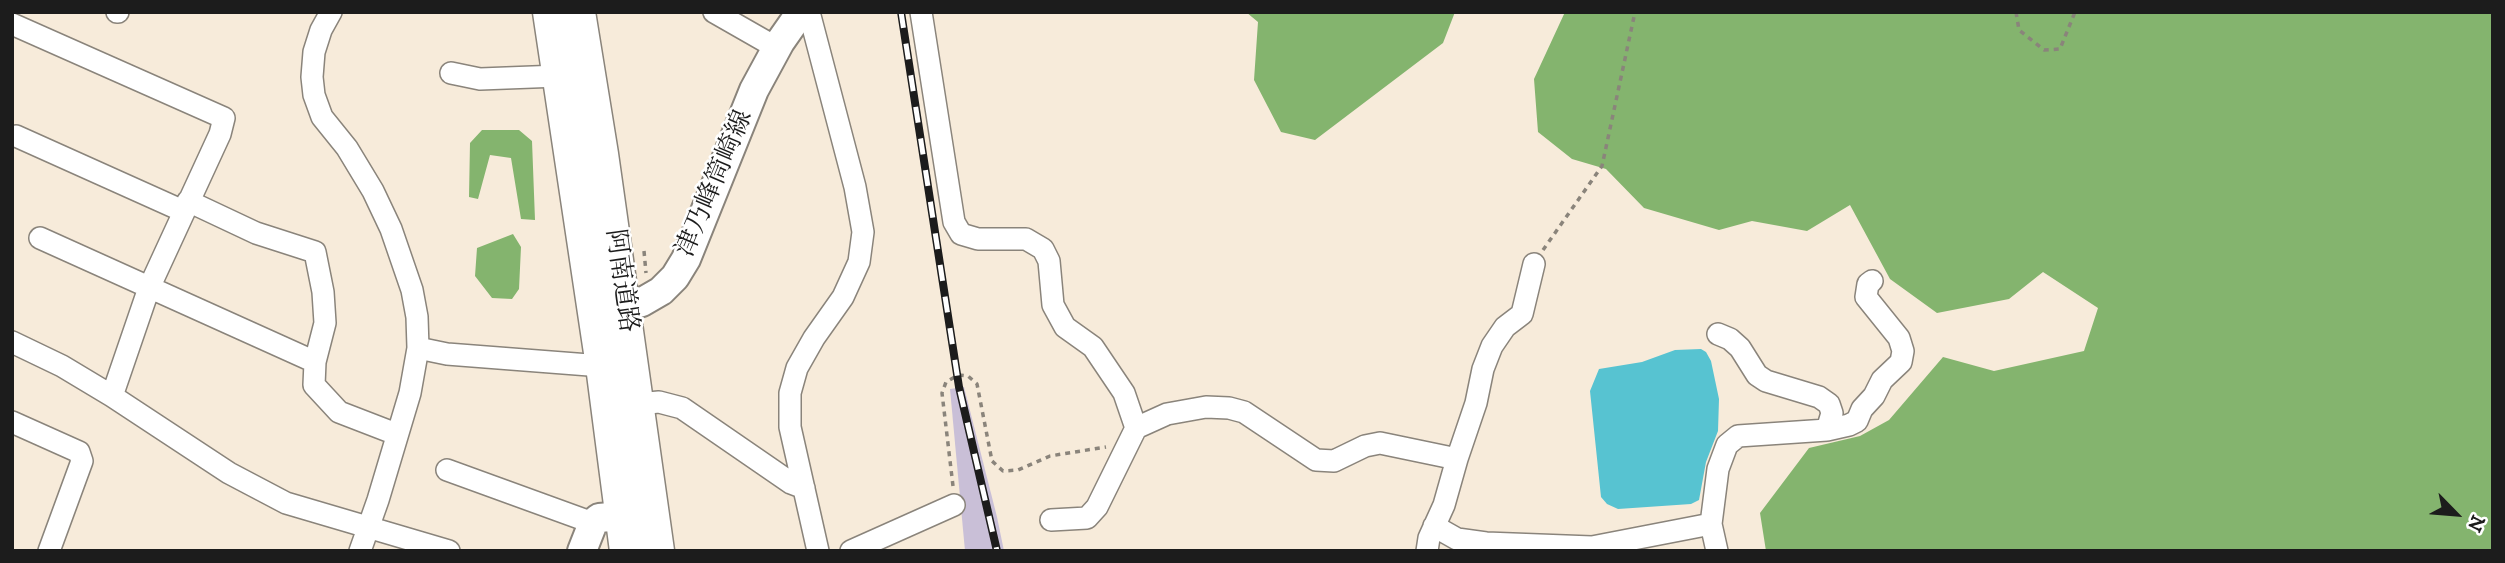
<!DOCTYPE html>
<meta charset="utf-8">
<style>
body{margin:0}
#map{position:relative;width:2505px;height:563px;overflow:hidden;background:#f7ebda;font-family:"IM FELL DW Pica",serif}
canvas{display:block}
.frame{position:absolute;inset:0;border:14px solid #1c1c1c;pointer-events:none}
.north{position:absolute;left:2421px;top:479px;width:70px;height:70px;-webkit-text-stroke:5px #fff;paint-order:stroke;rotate:115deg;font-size:19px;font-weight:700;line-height:28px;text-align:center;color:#1c1c1c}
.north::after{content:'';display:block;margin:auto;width:24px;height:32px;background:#1c1c1c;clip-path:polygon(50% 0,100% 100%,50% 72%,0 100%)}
</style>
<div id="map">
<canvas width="2505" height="563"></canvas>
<div class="frame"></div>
<div class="north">N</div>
</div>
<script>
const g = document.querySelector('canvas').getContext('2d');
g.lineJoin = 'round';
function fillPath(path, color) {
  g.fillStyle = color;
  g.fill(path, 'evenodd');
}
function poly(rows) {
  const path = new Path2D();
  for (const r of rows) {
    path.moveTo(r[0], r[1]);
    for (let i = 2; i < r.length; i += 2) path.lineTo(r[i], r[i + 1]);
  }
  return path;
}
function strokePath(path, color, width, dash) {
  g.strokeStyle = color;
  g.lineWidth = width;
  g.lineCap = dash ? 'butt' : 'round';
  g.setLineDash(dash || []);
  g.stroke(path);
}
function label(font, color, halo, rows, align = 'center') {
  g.font = font + ' "IM FELL DW Pica","Noto Serif JP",serif';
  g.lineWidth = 5;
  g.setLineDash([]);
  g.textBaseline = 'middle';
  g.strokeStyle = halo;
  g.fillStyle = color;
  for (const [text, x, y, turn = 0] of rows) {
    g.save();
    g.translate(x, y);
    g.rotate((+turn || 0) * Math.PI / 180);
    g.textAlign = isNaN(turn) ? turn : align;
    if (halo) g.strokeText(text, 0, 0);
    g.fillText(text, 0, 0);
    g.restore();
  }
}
const industrial = poly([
 [964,387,997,517,1004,551,965,551,950,389]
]);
const forest = poly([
 [1246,12,1455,12,1443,43,1315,140,1281,132,1254,80,1258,22],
 [1565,12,2493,12,2493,551,1766,551,1760,513,1809,448,1860,436,1889,420,1943,357,1994,371,2084,351,2098,308,2043,272,2009,299,1937,313,1890,279,1850,205,1807,231,1752,221,1719,230,1644,208,1606,169,1572,159,1538,132,1534,79],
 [482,130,519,130,532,141,535,220,521,219,511,158,490,155,478,199,469,197,470,143],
 [513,234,521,247,519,289,512,299,492,298,475,276,477,248]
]);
const water = poly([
 [1701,349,1706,352,1711,361,1719,399,1718,431,1706,462,1699,500,1691,504,1618,509,1607,504,1601,497,1590,391,1599,369,1642,362,1675,350]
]);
const path = poly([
 [2016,12,2019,30,2044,50,2060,49,2075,12],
 [1543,250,1602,166,1635,12],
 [644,251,646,273],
 [953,486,942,393,946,382,958,375,968,376,977,384,992,461,1003,471,1018,470,1050,456,1106,447]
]);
const minor = poly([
 [117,12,118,12],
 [331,12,321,30,314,52,312,77,314,95,322,117,347,148,373,191,391,229,412,290,417,317,418,348,410,393,378,500,360,551],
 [714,12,777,48],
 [809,12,855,187,863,232,859,262,843,297,814,338,797,368,790,393,790,427,818,551],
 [921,12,954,222,961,234,978,239,1026,239,1043,249,1049,261,1053,305,1065,327,1093,347,1124,393,1136,428,1167,414,1206,407,1229,408,1244,412,1316,460,1334,461,1365,446,1380,443,1457,459],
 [12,24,224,118,220,134,149,288,112,396],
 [451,73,480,79,559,76],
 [16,136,183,211],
 [40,238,315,362,325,323,323,292,315,252,256,233,188,201],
 [1718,334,1730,339,1740,348,1757,375,1766,381,1819,397,1829,404,1832,413,1827,430],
 [12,342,62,366,112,396,229,473,286,503,449,551],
 [418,348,447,354,602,366],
 [315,362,314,385,339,412,396,434],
 [637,404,659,402,682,408,791,483,804,488],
 [12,422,79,452,82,461,49,551],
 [447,470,593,523],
 [1051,520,1087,518,1097,507,1136,428],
 [1711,524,1718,469,1727,445,1738,436,1827,430,1849,425,1857,421,1862,409,1874,396,1882,380,1901,362,1903,351,1899,338,1866,297,1868,284,1872,281],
 [1434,526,1457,539,1486,543,1592,547,1711,524,1717,551],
 [851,551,954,505],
 [1427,551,1429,538,1444,505,1457,459,1476,403,1483,369,1492,346,1505,327,1522,314,1534,264]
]);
const major = poly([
 [605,314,642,302,661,291,675,277,686,259,754,90,780,42,801,12],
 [582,551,593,523,599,518,622,516]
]);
const highway = poly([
 [549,12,602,366,626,551],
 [579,12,602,154,658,551]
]);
const rail = poly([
 [901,12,959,387,997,551]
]);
const streetNames = [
 ["津乃峰筒崎線",716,184,-67],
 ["阿南道路",620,281,82]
];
fillPath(industrial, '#c9bfd7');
fillPath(forest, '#84b46e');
fillPath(water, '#57c3d1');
strokePath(minor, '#8a847b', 24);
strokePath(major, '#8a847b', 32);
strokePath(highway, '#8a847b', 35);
strokePath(path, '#8a847b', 3.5, [5, 5]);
strokePath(minor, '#fff', 21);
strokePath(major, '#fff', 28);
strokePath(highway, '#fff', 32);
strokePath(rail, '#1c1c1c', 8);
strokePath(rail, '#fff', 5, [16]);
label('26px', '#1c1c1c', '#fff', streetNames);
</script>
